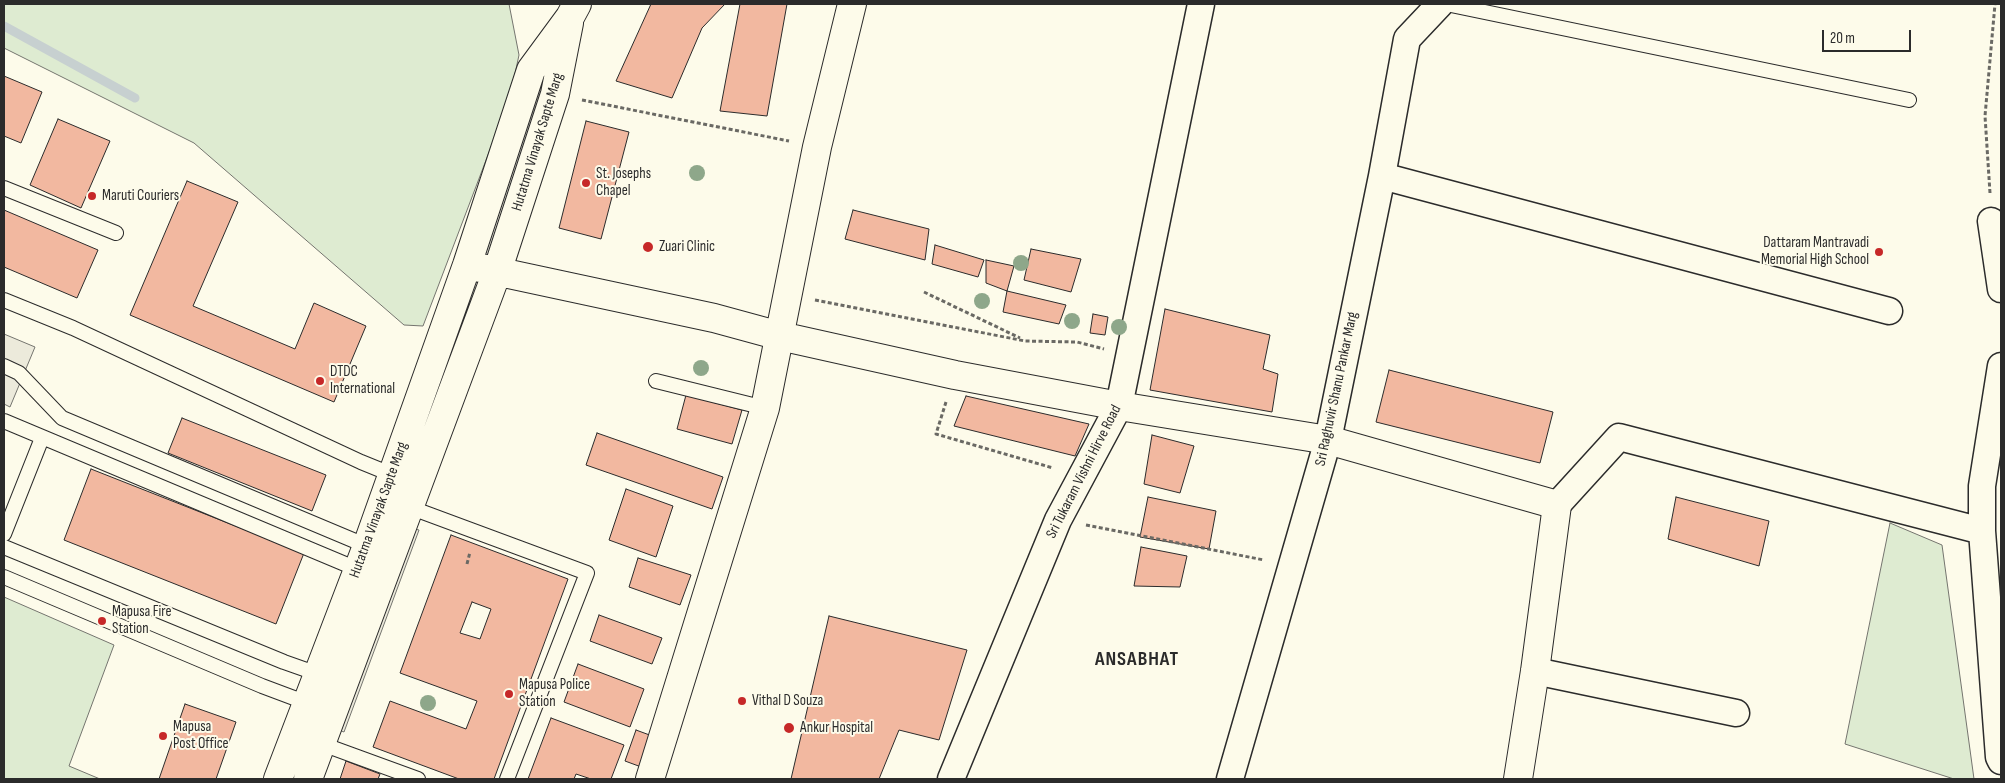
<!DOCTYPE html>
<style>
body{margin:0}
#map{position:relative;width:2005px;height:783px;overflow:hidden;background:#fdfbea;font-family:"Sofia Sans Condensed",sans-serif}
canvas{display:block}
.frame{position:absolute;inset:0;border:5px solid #2b2b2b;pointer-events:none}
.scale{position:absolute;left:1822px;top:30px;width:89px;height:22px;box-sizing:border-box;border:2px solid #2b2b2b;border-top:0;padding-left:6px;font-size:15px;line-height:18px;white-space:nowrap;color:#2b2b2b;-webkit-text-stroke:4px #fdfbea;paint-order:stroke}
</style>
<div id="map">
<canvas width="2005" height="783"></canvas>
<div class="frame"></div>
<div class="scale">20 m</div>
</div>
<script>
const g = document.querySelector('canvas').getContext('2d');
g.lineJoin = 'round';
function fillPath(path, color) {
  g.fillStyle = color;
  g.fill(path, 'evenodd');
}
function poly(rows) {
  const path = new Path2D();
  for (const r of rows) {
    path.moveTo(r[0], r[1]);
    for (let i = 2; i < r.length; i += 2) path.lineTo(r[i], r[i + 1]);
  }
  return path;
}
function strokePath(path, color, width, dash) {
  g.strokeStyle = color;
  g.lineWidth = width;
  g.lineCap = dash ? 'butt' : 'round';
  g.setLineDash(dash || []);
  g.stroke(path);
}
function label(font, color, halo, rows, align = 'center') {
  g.font = font + ' "Sofia Sans Condensed",sans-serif';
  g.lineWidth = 4;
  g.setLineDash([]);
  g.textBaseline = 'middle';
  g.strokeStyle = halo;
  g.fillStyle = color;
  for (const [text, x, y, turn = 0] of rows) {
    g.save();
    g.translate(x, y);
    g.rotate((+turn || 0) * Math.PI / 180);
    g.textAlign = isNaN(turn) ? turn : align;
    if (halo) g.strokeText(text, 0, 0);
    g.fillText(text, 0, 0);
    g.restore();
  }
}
const green = poly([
 [4,4,509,4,519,55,510,97,423,326,404,325,194,143,4,48,4,4],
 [1890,523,1942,545,1974,779,1954,779,1845,744,1890,523],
 [4,597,114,645,69,766,100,779,4,779,4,597]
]);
const parking = poly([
 [4,334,35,347,10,407,4,404,4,334],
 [408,527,419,530,344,732,334,728,408,527]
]);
const stream = poly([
 [4,26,135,98]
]);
const building = poly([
 [651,4,725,4,702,28,672,98,616,81,651,4],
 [740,4,787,4,767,116,720,111,740,4],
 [4,76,42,92,21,143,4,136,4,76],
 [58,119,110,141,81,208,30,185,58,119],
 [586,121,629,132,601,239,559,228,586,121],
 [187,181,238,202,193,306,295,349,314,303,366,326,334,402,130,315,187,181],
 [4,210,98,250,77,298,4,267,4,210],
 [853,210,929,229,925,260,845,239,853,210],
 [935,245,984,260,978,277,932,264,935,245],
 [1031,249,1081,259,1071,292,1024,280,1031,249],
 [986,260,1014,266,1007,291,986,283,986,260],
 [1007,291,1066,305,1059,324,1003,312,1007,291],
 [1165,309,1270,335,1263,369,1278,374,1272,412,1150,390,1165,309],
 [1093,314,1108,317,1105,335,1090,333,1093,314],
 [1389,370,1553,412,1540,463,1376,422,1389,370],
 [686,395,742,410,732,444,677,429,686,395],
 [966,396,1089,424,1075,456,954,426,966,396],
 [182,418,326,475,312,511,168,453,182,418],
 [597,433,723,477,712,509,586,465,597,433],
 [1152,435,1194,446,1180,493,1144,484,1152,435],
 [91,469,304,553,276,624,64,540,91,469],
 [626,489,673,506,656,557,609,540,626,489],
 [1148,497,1216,511,1209,549,1140,537,1148,497],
 [1676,497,1769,521,1759,566,1668,539,1676,497],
 [451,535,568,579,494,779,459,779,373,747,390,701,466,729,477,701,400,673,451,535],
 [472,602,491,609,480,639,460,633,472,602],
 [1141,547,1187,556,1180,587,1134,586,1141,547],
 [638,558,691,575,680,605,629,587,638,558],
 [599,615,662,638,652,664,590,641,599,615],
 [829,616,967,650,939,740,899,730,879,779,791,779,829,616],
 [578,664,644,689,630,727,564,702,578,664],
 [185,704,236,722,216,779,159,779,185,704],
 [551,718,624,745,611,779,591,779,576,774,574,779,528,779,551,718],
 [636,730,655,737,644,768,625,761,636,730],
 [346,761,380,774,378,779,340,779,346,761]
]);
const path = poly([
 [582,100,789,141],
 [1990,193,1985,116,1995,4],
 [924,292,1020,338],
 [815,300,1025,341,1077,342,1104,349],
 [946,402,936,434,1053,468],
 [1086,525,1264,560],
 [467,564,470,552]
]);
const lane = poly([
 [1446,4,1909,100],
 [4,188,116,233],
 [4,300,73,328,361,462,393,475],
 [4,366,19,373,62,418,367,546],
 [656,381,765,408],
 [4,421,357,569],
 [409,507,587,573,507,779],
 [4,534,42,438],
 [4,547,284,662,318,674],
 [4,577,262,686,310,704],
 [322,744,418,779]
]);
const street = poly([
 [1382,176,1889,311],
 [1991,221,2001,289],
 [2001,366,1982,486,1982,531,1999,757,2001,761],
 [1557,505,1619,437,1982,531],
 [1535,671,1736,713],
 [951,779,1058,520,1119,406,1201,4],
 [1230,779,1328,440,1382,176,1407,39,1440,4]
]);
const secondary = poly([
 [467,265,714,318,780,336,955,375,1119,406,1328,440,1557,505,1535,671,1518,779],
 [278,779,367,546,467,265,531,70,570,17,577,4],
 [308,779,497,272,555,94,569,23],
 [650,779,765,408,817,147,852,4]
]);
const trees = [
 [697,173],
 [1021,263],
 [982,301],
 [1072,321],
 [1119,327],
 [701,368],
 [428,703]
];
const markers = [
 [586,183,5,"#c62828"],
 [92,196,5,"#c62828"],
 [648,247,6,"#c62828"],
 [1879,252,5,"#c62828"],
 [320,381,5,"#c62828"],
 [102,621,5,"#c62828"],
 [509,694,5,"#c62828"],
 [742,701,5,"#c62828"],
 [789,728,6,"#c62828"],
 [163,736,5,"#c62828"]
];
const streetNames = [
 ["Hutatma Vinayak Sapte Marg",538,142,-73],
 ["Sri Raghuvir Shanu Pankar Marg",1337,389,-78],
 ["Sri Tukaram Vishni Hirve Road",1084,472,-63],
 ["Hutatma Vinayak Sapte Marg",379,510,-70]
];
const poiNames = [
 ["St. Josephs",596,174],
 ["Chapel",596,191],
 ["Maruti Couriers",102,196],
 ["Dattaram Mantravadi",1869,243,"right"],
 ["Memorial High School",1869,260,"right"],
 ["Zuari Clinic",659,247],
 ["DTDC",330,372],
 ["International",330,389],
 ["Mapusa Fire",112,612],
 ["Station",112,629],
 ["Mapusa Police",519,685],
 ["Station",519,702],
 ["Vithal D Souza",752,701],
 ["Mapusa",173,727],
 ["Post Office",173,744],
 ["Ankur Hospital",800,728]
];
const districtNames = [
 ["ANSABHAT",1137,660]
];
fillPath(green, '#deebd1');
strokePath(green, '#74746e', 1);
fillPath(parking, '#eceadb');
strokePath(parking, '#74746e', 1);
strokePath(stream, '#c7d0d0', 9);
fillPath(building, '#f2b8a0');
strokePath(building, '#2b2b2b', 1);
strokePath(lane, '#2b2b2b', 16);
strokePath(street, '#2b2b2b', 29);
strokePath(secondary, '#2b2b2b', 30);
strokePath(path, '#6a6964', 3, [4, 2.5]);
strokePath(lane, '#fdfbea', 14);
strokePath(street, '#fdfbea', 26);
strokePath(secondary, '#fdfbea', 28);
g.fillStyle = '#8ea78a';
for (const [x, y] of trees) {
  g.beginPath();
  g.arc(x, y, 8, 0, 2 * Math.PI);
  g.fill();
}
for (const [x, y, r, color] of markers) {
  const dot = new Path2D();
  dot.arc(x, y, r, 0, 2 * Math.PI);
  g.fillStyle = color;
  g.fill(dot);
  strokePath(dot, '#fdfbea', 2);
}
label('15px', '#2b2b2b', '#fdfbea', streetNames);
label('15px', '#2b2b2b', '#fdfbea', poiNames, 'left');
g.letterSpacing = '1px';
label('bold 20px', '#2b2b2b', '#fdfbea', districtNames);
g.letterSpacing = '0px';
</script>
